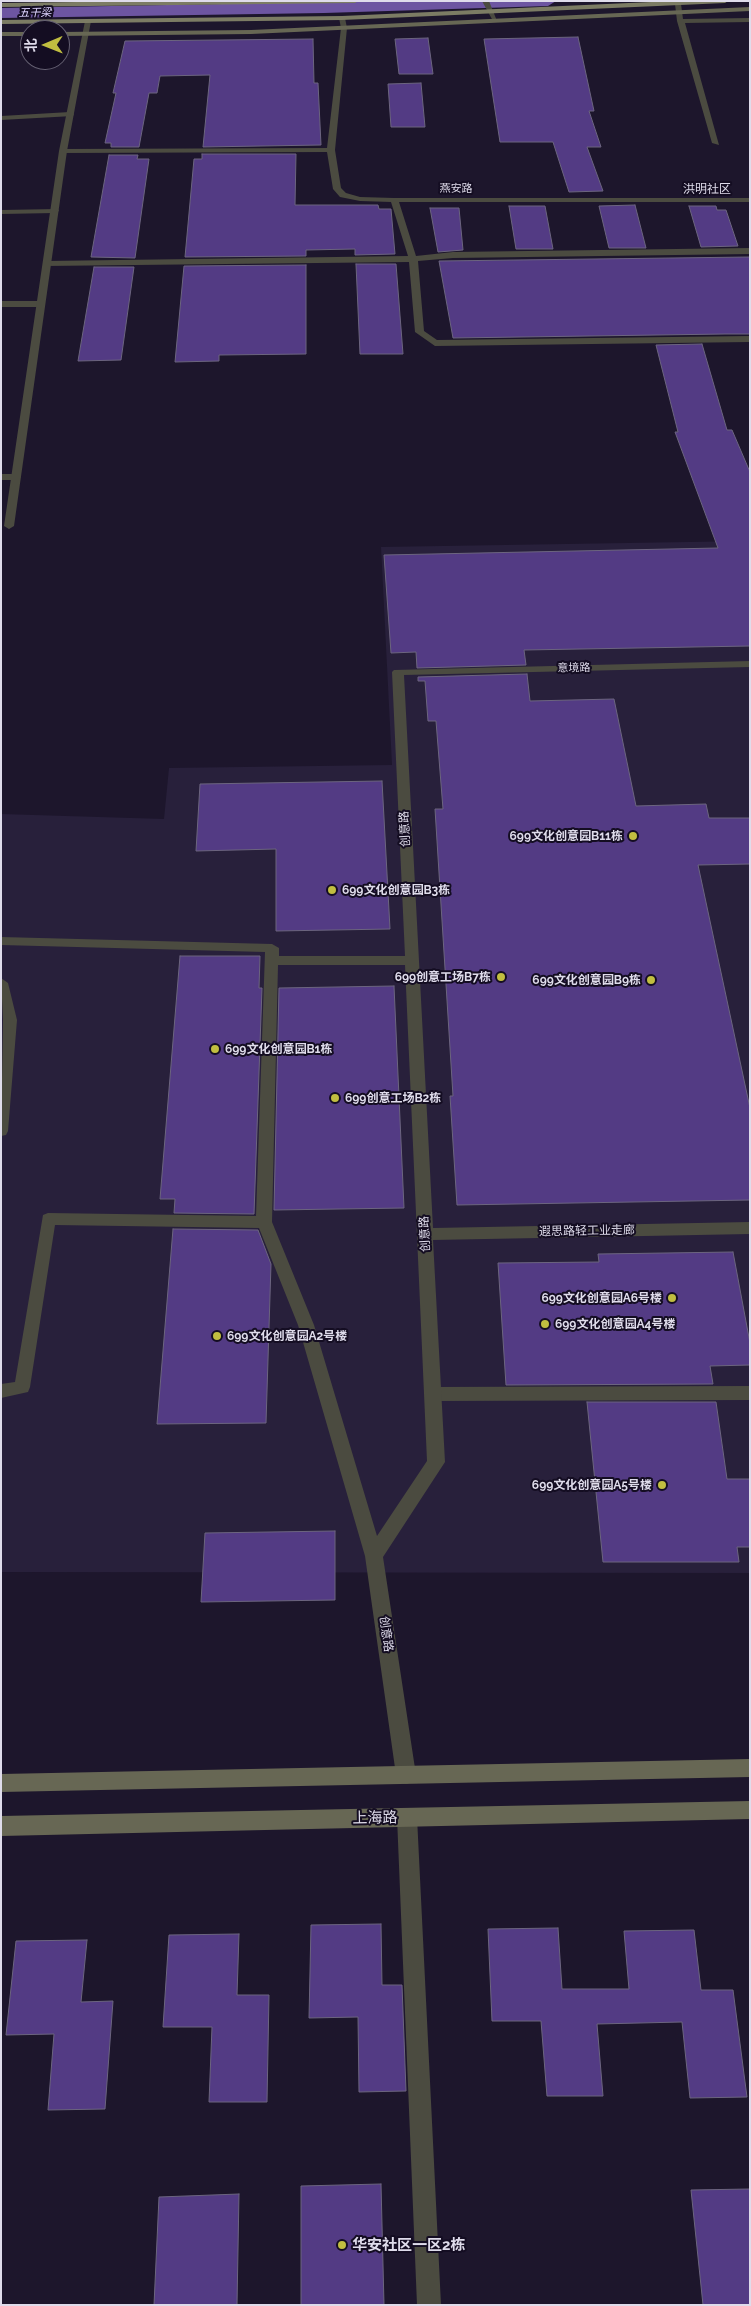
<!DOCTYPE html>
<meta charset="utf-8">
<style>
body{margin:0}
#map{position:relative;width:751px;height:2306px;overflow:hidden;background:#1d162c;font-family:Raleway,"Noto Sans SC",sans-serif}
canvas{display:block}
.frame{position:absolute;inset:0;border:2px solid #dfdceb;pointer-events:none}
.north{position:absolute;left:20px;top:20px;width:50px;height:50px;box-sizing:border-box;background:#140d22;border:1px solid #656072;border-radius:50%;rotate:269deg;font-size:14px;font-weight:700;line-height:20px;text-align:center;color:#dfdceb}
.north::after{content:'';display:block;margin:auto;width:18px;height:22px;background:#c1be40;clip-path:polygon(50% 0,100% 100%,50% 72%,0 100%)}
</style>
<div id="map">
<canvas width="751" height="2306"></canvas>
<div class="frame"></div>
<div class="north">北</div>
</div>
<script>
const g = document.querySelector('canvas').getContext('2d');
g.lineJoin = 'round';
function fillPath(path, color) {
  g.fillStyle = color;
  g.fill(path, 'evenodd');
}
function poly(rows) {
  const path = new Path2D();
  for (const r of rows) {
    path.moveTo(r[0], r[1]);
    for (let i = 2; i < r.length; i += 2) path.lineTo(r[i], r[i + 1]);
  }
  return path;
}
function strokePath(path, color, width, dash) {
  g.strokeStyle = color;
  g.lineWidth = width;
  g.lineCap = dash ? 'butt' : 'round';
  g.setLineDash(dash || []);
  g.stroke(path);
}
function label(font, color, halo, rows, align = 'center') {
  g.font = font + ' Raleway,"Noto Sans SC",sans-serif';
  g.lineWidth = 4;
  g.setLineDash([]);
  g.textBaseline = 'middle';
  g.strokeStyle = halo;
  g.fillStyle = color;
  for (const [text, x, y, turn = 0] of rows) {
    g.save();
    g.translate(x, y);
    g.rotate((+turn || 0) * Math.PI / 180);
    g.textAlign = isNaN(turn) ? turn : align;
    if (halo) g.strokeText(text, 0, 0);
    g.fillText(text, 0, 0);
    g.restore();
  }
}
const built = poly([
 [750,541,750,1573,1,1572,1,814,164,819,169,768,392,765,381,547]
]);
const canal = poly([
 [387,1,556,1,548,6,324,13,1,18,1,8,387,1]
]);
const building = poly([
 [578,37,594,111,589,111,601,147,587,147,603,191,569,192,553,142,500,142,484,39,578,37],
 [428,38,433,74,399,74,395,39,428,38],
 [313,39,314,83,318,83,321,145,203,147,210,75,160,76,157,93,149,93,139,147,111,147,111,143,105,143,116,93,113,93,125,41,313,39],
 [421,83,425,127,391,127,388,84,421,83],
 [202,154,296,154,295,205,378,205,379,209,391,209,395,254,355,255,355,249,306,250,306,256,185,257,194,159,202,159,202,154],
 [109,155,138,155,137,159,149,159,135,258,91,257,109,155],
 [635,205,646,248,609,248,599,206,635,205],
 [509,206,545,206,553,249,516,249,509,206],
 [689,206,716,206,717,210,726,210,738,246,701,247,689,206],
 [430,208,459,208,463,250,438,252,430,208],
 [750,257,750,334,725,334,453,338,439,261,750,257],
 [356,264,396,264,403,354,360,354,356,264],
 [306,265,306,354,219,355,219,361,175,362,184,266,306,265],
 [94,267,134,267,121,360,78,361,94,267],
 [702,344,727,430,732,430,750,472,750,646,524,650,526,665,417,668,416,652,391,653,384,555,718,548,675,432,678,432,656,345,702,344],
 [527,674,530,701,614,699,636,806,706,804,709,818,750,818,750,864,698,865,750,1108,750,1200,457,1205,450,1096,453,1096,435,809,443,809,436,721,428,721,425,681,418,681,418,677,527,674],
 [382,781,390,929,276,931,276,849,196,851,200,784,382,781],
 [180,956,260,956,259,988,262,988,254,1214,174,1213,175,1199,160,1199,180,956],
 [394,986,404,1208,274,1210,279,988,394,986],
 [173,1229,258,1230,271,1264,266,1423,157,1424,173,1229],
 [733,1252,750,1343,750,1365,710,1366,713,1384,506,1385,498,1263,599,1262,598,1254,733,1252],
 [587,1402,716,1402,727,1479,750,1479,750,1547,737,1547,739,1562,603,1562,587,1402],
 [335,1531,335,1600,201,1602,205,1533,335,1531],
 [381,1924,382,1985,402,1985,406,2091,359,2092,358,2017,309,2018,311,1925,381,1924],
 [558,1928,562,1989,629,1989,624,1931,694,1930,701,1990,733,1990,747,2097,690,2098,682,2022,597,2024,603,2096,547,2096,541,2021,492,2021,488,1929,558,1928],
 [239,1934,237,1995,269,1995,267,2102,209,2102,212,2027,163,2027,169,1935,239,1934],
 [87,1940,81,2002,113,2001,105,2109,48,2110,54,2034,6,2035,16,1941,87,1940],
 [381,2184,384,2305,301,2305,301,2186,381,2184],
 [750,2189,750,2305,703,2305,691,2190,750,2189],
 [239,2194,237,2305,154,2305,159,2197,239,2194]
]);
const lane = poly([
 [678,2,681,4,683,19,750,18,750,22,685,23,719,145,712,143,677,21,675,4,678,2],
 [342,16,345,18,347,28,335,150,341,188,346,193,360,197,394,198,750,198,750,202,399,202,416,256,453,252,750,248,750,254,453,258,418,261,424,331,437,340,750,336,750,342,435,346,415,332,409,262,44,266,43,264,47,261,408,256,391,202,360,201,340,197,333,189,327,152,63,153,59,151,63,149,327,148,341,28,339,18,342,16],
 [70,112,74,114,73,116,1,120,1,116,70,112],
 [58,209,59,211,55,213,1,214,1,210,58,209],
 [1,301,41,301,45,304,41,307,1,307,1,301],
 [1,474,16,474,21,477,16,480,1,480,1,474],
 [750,1386,750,1400,433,1401,427,1399,425,1394,427,1389,433,1387,750,1386],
 [407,1808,414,1810,417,1817,441,2305,417,2305,397,1817,400,1810,407,1808]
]);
const street = poly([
 [482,1,489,1,497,21,493,21,482,1],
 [88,19,91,21,67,151,14,526,9,529,4,526,59,151,85,21,88,19],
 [750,661,750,667,404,675,433,1228,750,1222,750,1234,433,1240,445,1462,383,1557,416,1775,413,1782,406,1784,399,1782,396,1775,365,1556,298,1325,259,1228,55,1225,30,1387,28,1392,1,1398,1,1384,15,1382,43,1215,48,1213,256,1216,265,952,1,945,1,937,272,944,279,948,279,956,405,956,392,672,394,670,750,661],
 [278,965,405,965,427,1461,377,1536,314,1325,272,1222,278,965],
 [1,978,8,983,17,1020,8,1131,6,1135,1,1136,3,1020,1,978]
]);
const secondary = poly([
 [750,7,750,11,251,34,60,36,60,32,251,30,750,7],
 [1,32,30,32,30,36,1,36,1,32],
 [750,1759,750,1777,1,1792,1,1774,750,1759],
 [750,1801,750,1819,1,1836,1,1816,750,1801]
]);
const primary = poly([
 [152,1,358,1,355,3,1,7,1,3,152,1],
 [673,1,728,1,725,3,342,20,1,24,1,20,342,16,673,1]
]);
const markers = [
 [633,836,5,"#c1be40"],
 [332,890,5,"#c1be40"],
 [501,977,5,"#c1be40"],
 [651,980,5,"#c1be40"],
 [215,1049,5,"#c1be40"],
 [335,1098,5,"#c1be40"],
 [672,1298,5,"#c1be40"],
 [545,1324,5,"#c1be40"],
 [217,1336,5,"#c1be40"],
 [662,1485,5,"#c1be40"],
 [342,2245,5,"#c1be40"]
];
const farWaternames = [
 ["五干梁",35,13,-1]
];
const farStreetnames = [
 ["燕安路",456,189],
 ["意境路",574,668,-1]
];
const farQuarternames = [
 ["洪明社区",707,189]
];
const streetNames = [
 ["创意路",405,829,-93],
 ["遐思路轻工业走廊",587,1231,-1],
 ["创意路",425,1234,-93],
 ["创意路",386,1634,82]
];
const poiNames = [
 ["699文化创意园B11栋",623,836],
 ["699文化创意园B3栋",342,890,"left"],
 ["699创意工场B7栋",491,977],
 ["699文化创意园B9栋",641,980],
 ["699文化创意园B1栋",225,1049,"left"],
 ["699创意工场B2栋",345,1098,"left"],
 ["699文化创意园A6号楼",662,1298],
 ["699文化创意园A4号楼",555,1324,"left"],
 ["699文化创意园A2号楼",227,1336,"left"],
 ["699文化创意园A5号楼",652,1485]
];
const nearStreetnames = [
 ["上海路",375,1818,-1]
];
const nearPoinames = [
 ["华安社区一区2栋",352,2245]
];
fillPath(built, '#28203b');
fillPath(canal, '#6d55a1');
fillPath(building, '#533b84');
strokePath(building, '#6c657f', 1);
fillPath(lane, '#4b4b40');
fillPath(street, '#4b4b40');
fillPath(secondary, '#676754');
fillPath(primary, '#7c7c64');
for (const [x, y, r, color] of markers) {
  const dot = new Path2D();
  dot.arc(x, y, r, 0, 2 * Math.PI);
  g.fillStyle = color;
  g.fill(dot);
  strokePath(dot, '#140d22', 2);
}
label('italic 11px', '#dbd1fc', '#140d22', farWaternames);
label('11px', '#dfdceb', '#140d22', farStreetnames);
label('12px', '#dfdceb', '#140d22', farQuarternames);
label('12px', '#dfdceb', '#140d22', streetNames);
label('bold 12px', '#dfdceb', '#140d22', poiNames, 'right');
label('15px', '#dfdceb', '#140d22', nearStreetnames);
label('bold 15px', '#dfdceb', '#140d22', nearPoinames, 'left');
</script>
